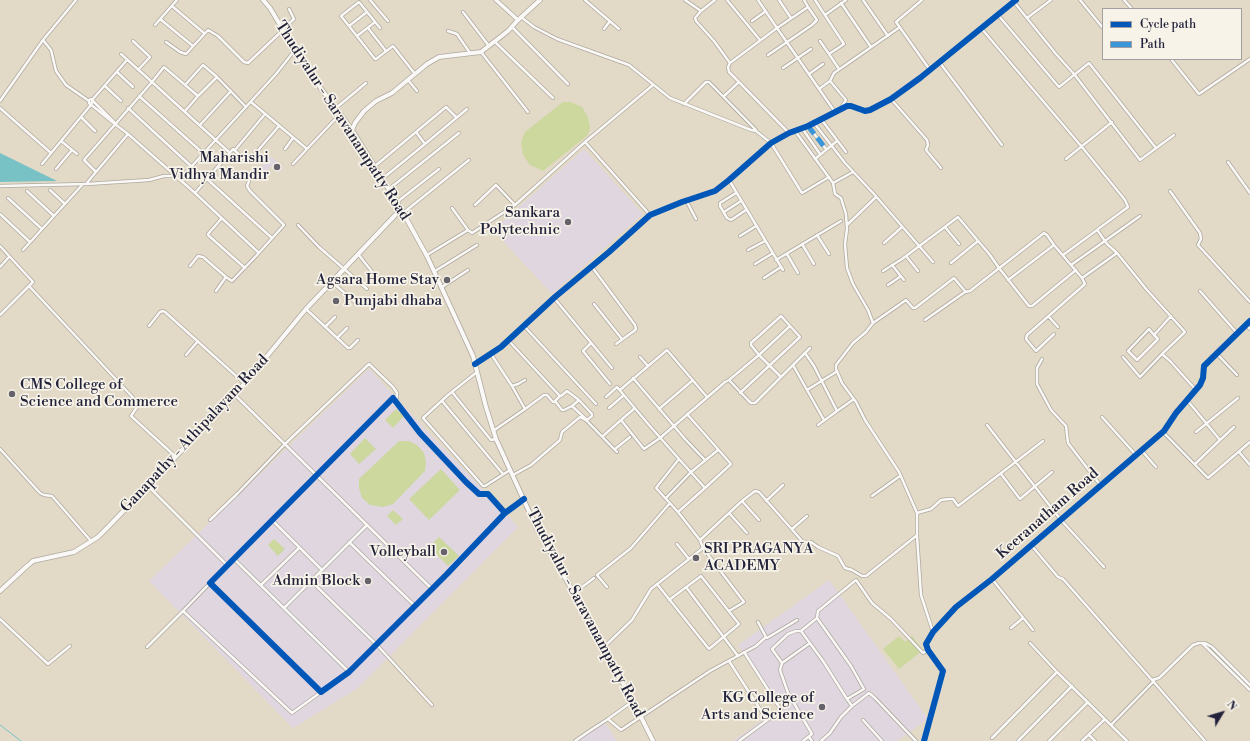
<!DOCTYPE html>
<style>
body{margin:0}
#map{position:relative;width:1250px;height:741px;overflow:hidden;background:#e2d9c7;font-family:"Libre Bodoni",serif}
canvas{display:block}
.legend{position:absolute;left:1102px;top:8px;width:140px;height:52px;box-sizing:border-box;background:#f7f3e8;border:1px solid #a29fa3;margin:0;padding:5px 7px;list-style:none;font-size:12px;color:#22223b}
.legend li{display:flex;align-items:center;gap:8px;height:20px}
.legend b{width:20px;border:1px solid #a29fa3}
.north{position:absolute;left:1202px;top:693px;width:40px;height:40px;-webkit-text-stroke:3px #f7f3e8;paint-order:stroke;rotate:52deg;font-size:11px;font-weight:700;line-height:16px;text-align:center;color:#22223b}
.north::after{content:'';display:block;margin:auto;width:14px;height:18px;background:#22223b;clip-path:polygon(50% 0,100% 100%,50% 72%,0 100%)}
</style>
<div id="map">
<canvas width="1250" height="741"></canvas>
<ul class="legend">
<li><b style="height:5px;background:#0057b8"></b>Cycle path</li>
<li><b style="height:5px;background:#3b95d9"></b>Path</li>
</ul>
<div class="north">N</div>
</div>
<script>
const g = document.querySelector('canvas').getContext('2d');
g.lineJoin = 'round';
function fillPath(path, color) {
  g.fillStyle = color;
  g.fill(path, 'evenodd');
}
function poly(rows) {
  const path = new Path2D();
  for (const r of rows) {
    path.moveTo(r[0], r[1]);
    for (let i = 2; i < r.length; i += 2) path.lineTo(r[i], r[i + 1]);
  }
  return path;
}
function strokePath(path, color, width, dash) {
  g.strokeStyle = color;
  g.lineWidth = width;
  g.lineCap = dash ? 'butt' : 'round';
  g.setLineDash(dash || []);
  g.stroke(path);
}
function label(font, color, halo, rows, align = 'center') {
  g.font = font + ' "Libre Bodoni",serif';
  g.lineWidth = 3.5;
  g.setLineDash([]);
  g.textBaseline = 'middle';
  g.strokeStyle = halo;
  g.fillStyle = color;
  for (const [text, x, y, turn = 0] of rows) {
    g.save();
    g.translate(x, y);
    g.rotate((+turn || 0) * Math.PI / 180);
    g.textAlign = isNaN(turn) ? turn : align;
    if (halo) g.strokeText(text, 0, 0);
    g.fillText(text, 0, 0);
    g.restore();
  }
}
const built = poly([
 [584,149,643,214,552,294,493,230],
 [271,156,283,167,279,173,271,166,262,177,256,173],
 [369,369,518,527,358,688,293,728,149,581],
 [829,580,928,719,897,741,733,741,782,706,738,645],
 [604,721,617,741,579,741]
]);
const green = poly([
 [563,102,571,102,582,107,588,117,590,128,588,135,543,171,530,165,523,155,521,142,525,132],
 [396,409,404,416,393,428,385,420],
 [365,438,376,449,359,464,350,454],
 [399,441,409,441,417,445,424,453,426,462,425,471,393,504,383,507,370,505,362,498,359,488,359,479],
 [441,469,460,490,429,520,409,499],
 [393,510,403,519,396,525,387,516],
 [439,537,459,556,448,566,429,547],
 [274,539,285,549,278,556,268,545],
 [899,636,905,642,912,636,923,650,899,669,883,649]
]);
const water = poly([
 [0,153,57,181,0,182]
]);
const stream = poly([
 [0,725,21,741]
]);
const minor = poly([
 [370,0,388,21],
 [585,0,619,29],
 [685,0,701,11],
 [715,0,701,11,695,18,696,21,714,41,730,63],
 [727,0,760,40],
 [758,0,777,28,808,7,804,0],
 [779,0,791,18],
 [815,0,844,44,829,54,839,69],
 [863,0,888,36],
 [922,0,896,22,930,70],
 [1080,0,1103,28],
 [1124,0,1132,9],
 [1014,2,1056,54,1074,74,1140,160,1174,135],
 [841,3,871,47],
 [172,6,204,33],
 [463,12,489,46],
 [825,15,846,0],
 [998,15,1059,87,1089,63,1156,148],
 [521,17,534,27,557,39,629,65,670,98,751,130,756,131,771,143,802,193,829,177],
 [1027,18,1051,0],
 [160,19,193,46],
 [752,21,766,11],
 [155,25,177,0],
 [349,26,367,12],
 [512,27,568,84],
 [368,28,386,51],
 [380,28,359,2,341,16,375,59,376,59,393,46,415,74],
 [981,28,1082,147,1125,200,1128,207,1098,229,1098,231,1107,244,1117,253,1147,290,1185,332,1162,354,1140,377,1123,357],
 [283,29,294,19,289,9],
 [604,29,610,21],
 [448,31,457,34,470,53],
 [357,36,375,22],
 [43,40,51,50,56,71,66,85,89,101],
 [133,41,150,57,138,70],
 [820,41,829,54],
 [166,42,180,52,186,54,208,30,218,36,244,62,248,63,283,30],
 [495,42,553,98],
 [481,52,528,112],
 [121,54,152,82,84,160,96,172,128,134,195,193,233,149,248,162,279,126],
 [768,55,812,25,817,20,808,7],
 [1171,59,1199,94,1250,59],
 [940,63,1002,145],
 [783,68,811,49],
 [117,72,133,87],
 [809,74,823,64],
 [408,80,417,91],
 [739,82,729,72,728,67,730,63,777,28,835,112],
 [185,85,203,65,217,77],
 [105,86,121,101],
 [819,89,830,81],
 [139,96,204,154],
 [724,96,739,82,789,133],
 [891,99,927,140,928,145,926,150,941,168],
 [92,100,127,60],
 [0,101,43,40,76,0],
 [93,101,114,122],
 [251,102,307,149,293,164],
 [91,104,93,101,91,99,89,100,89,103,111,121,128,134],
 [684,104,706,82,709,82,756,130],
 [0,108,51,153],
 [128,108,192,167],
 [336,108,366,83],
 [841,108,846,100,830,81,834,73,900,27],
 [185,111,198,96],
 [81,117,95,131],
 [821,119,846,152],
 [814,123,845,163,874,194,933,262],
 [200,125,231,91],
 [808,126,826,149],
 [802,128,820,154],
 [795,131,833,183,835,194,841,198,846,214,847,229,845,244,847,268,853,284,868,310,873,323,866,332,853,343,836,365,836,369,842,383,856,402,865,420,899,472,917,513,917,536,921,595,933,632],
 [416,132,446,107,456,117],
 [61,141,77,154],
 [585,142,653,85],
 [425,144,467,109],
 [285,149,293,138],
 [307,149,340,114],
 [235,150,265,114],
 [230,153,152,82,164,67,198,96,217,77,246,107],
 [815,159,837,141],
 [1066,159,1112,122],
 [1228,162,1250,193],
 [42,164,90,106,90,104],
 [375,166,416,132,425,144,382,179],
 [56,169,72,150],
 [180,179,276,74,295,50],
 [207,179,272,238],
 [729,180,783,270],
 [833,183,853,172],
 [86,184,96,172],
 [0,186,87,184,149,180,164,176,176,176],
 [389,189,459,133],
 [50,190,65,204],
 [27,191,54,216],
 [1170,191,1200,233,1201,239,1198,245,1250,302],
 [195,193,259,253],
 [736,193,720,203,720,206,727,218,731,220,746,210],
 [8,198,42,229],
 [686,200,696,219],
 [397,202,439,169],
 [475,205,496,185,515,205],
 [452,208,468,230,472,233,515,205,585,142,650,215],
 [724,212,741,201],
 [403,213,469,160],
 [0,214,30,242],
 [222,218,208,234,208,235,245,268],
 [298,225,319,247,367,289],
 [847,225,876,197],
 [945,227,959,244],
 [817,235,829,254],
 [740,236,756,226],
 [884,243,902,227],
 [802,244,814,264],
 [0,246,33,282,29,286],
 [23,250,83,184],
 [748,250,765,241],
 [358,254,373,273],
 [787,254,798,273],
 [427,255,468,230],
 [1063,255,1097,230],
 [906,256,918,271],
 [776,260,841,221],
 [951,263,978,241],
 [755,264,773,253],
 [892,265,904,280],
 [1071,265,1140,216],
 [190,266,198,256,203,257,226,277,232,281,256,256,284,225,250,191,247,186,249,181],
 [0,267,9,257],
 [592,267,635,325,636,329,634,331,616,344],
 [435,271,477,245],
 [883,271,902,259,958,217,990,255,999,268,1029,306,1032,306,1076,270],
 [764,278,781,267],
 [1082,278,1117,253],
 [1008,280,1054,245],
 [332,282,356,303],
 [888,285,901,276],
 [442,287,468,270],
 [216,291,226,277],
 [1200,291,1237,333],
 [554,298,612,368],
 [594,304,622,339],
 [306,309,348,348,350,348,358,340],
 [0,315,29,286,139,404,131,416,176,457],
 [1049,317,1058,327],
 [925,320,965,292,970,291,1044,233,1047,235,1054,245,1082,278,1085,284,1027,335,1026,339,1036,351,1054,334],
 [873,323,906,300,913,308,915,308,954,278,965,291],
 [1246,325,1250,329],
 [149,326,160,312,163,311,165,312,244,383],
 [524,326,596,404],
 [325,327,335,317],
 [1154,335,1158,339,1137,360,1128,351,1149,329,1154,335,1171,316],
 [337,338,347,328],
 [508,340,559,395,561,396,567,391,579,400,592,414,592,416,587,420,572,406,564,410,562,410,555,401,560,396],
 [591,343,583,351,610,384],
 [805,353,814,366,837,411,854,399],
 [491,354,512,386,525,409,493,431],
 [1162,354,1170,361,1196,390],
 [1217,354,1237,375],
 [186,355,198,341],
 [640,357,648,366],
 [1042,359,1037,368,1037,384,1051,410,1066,426,1068,443,1101,486],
 [793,365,807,390,836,372],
 [477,372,448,395,423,418,483,486,485,486,510,470],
 [633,378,685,439,705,460],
 [729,380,759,355,780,376],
 [512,386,518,384,525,380],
 [620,390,667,350,707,397],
 [807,390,824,420],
 [452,392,491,440,496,439],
 [740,393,800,337,782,317,781,316,751,343,751,345,759,355,790,326],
 [235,395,432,589],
 [606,397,617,387,649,425,679,459],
 [1187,400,1220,440,1195,464],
 [442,401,503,474],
 [572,406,579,400],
 [609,408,624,395],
 [635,408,621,420,644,449,660,438,725,382,729,380,747,399,751,403,755,403,810,348],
 [525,409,544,395,547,395,553,402,555,402],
 [659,409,693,380],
 [687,414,731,464,705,488],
 [1102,417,1136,455],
 [818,425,837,411],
 [987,425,1061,520,1104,567],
 [1163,432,1208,478,1250,442],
 [1196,432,1238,398],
 [603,436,621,420],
 [1220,440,1234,427],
 [0,449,40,493,44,495,52,496,91,541],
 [615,449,630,437],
 [1142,451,1156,467],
 [1239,452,1250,465],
 [1001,474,1020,499,1052,472],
 [513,475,531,465,560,440,562,432,580,417,587,421,617,452],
 [148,486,227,565],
 [872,496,900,476],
 [666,498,691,472,718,450],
 [742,501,759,520],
 [766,501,783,485],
 [678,512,705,488,679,459,656,488,678,512,700,540,703,548,744,602,729,611],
 [505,513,488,494,479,494,466,482,420,433,393,398,210,583,321,692,349,672,447,574,505,513,523,500],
 [729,513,747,533],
 [917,513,931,509,941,500,949,499,953,499,958,506,1043,441],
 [210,520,237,494,285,444,369,364,393,387,397,393,396,402],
 [272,520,322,570,284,608],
 [792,529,807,516],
 [700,540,742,501,755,491,759,492,803,542,811,542,818,547,838,556,845,568,852,570,862,576,866,576,916,536],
 [349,542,415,606],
 [677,544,689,559],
 [1031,545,1058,577,1063,579,1152,680,1159,678,1193,645,1199,643,1205,643,1212,647,1250,685],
 [234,559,349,672],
 [322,570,367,525],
 [992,579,1033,630],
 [311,581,376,644,432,705],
 [210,583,183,611,292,713,321,692],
 [657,584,709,649,739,624,701,576,669,600],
 [261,585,299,548],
 [607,587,597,575,631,548,670,503],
 [686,587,738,656],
 [574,593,594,578],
 [817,618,851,666,864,689,847,699,823,661,801,631,817,618],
 [817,618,818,611,856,580,872,603,891,619,923,653,928,650],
 [0,619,48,664,70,646],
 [758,622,766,637],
 [1011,628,1023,618],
 [801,631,796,631,788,634,772,649,782,663,780,670,788,693,812,734,803,741],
 [1030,643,1057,672],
 [1202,643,1250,690],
 [147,647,183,611],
 [603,648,632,620,651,589,703,548],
 [729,661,767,720],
 [782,663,810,643],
 [1152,680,1205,741],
 [847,699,852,706],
 [608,719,633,701],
 [863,720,882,741],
 [1111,725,1154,681],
 [1089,735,1095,741],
 [809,737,812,741],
 [992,738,1057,672,1127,741],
 [575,741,591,730,608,719,621,730,710,671,756,646,766,637,767,638,797,620],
 [739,741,781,710,744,652],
 [821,741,830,733,841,717,852,706,869,693,875,698,916,741],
 [1018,741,1072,686],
 [1049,741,1088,702],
 [1082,741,1105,719]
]);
const tertiary = poly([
 [496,0,518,20],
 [475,364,501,347,555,297,609,252,650,215,682,202,715,191,729,180,771,143,789,133,808,126,847,106,851,106,865,111,870,110,891,99,920,78,1016,0],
 [924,741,943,671,928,650,926,644,933,632,956,607,992,579,1164,431,1176,413,1200,385,1203,378,1204,366,1250,321]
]);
const secondary = poly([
 [263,0,270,8,295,50,322,90,352,130,401,209,427,256,473,356,486,407,496,439,537,529,579,602,592,628,633,701,653,741],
 [352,130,355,123,364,111,376,101,392,93,427,64,439,57,481,52,508,31,518,20,540,0],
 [0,591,26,567,33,561,74,552,98,537,109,526,235,395,306,309,401,209]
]);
const quiet = poly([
 [808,126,826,149]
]);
const cycleway = poly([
 [475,364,501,347,555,297,609,252,650,215,682,202,715,191,729,180,771,143,789,133,808,126,847,106,851,106,865,111,870,110,891,99,920,78,1016,0],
 [505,513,488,494,479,494,466,482,420,433,393,398,210,583,321,692,349,672,447,574,505,513,524,499],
 [924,741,943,671,928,650,926,644,933,632,956,607,992,579,1164,431,1176,413,1200,385,1203,378,1204,366,1250,321]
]);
const markers = [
 [277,167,4,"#65626c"],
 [568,222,4,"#65626c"],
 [447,280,4,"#65626c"],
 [336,301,4,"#65626c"],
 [12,394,4,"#65626c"],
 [444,552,4,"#65626c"],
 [696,558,4,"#65626c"],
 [368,581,4,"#65626c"],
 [822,707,4,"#65626c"]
];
const streetNames = [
 ["Thudiyalur - Saravanampatty Road",342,121,57],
 ["Ganapathy - Athipalayam Road",195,434,-47],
 ["Keeranatham Road",1048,514,-41],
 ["Thudiyalur - Saravanampatty Road",585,613,62]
];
const poiNames = [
 ["Maharishi",269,158],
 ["Vidhya Mandir",269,175],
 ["Sankara",560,213],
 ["Polytechnic",560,230],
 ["Agsara Home Stay",439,280],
 ["Punjabi dhaba",344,301,"left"],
 ["CMS College of",20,385,"left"],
 ["Science and Commerce",20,402,"left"],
 ["SRI PRAGANYA",704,549,"left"],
 ["ACADEMY",704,566,"left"],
 ["Volleyball",436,552],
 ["Admin Block",360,581],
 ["KG College of",814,698],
 ["Arts and Science",814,715]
];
fillPath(built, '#e0d6e0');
fillPath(green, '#ccd89e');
fillPath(water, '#78c2c5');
strokePath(stream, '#78c2c5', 1);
strokePath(minor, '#aea99f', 4);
strokePath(tertiary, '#aea99f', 5);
strokePath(secondary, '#aea99f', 5.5);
strokePath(minor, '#fbf9f7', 2.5);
strokePath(tertiary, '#fbf9f7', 3.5);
strokePath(secondary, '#fbf9f7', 4);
strokePath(quiet, '#3b95d9', 5, [10, 5]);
strokePath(cycleway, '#0057b8', 6);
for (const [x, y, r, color] of markers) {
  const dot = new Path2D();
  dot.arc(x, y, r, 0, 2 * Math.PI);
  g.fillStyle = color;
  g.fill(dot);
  strokePath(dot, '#f7f3e8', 1.5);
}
label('15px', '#22223b', '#f7f3e8', streetNames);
label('15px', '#22223b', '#f7f3e8', poiNames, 'right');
</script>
